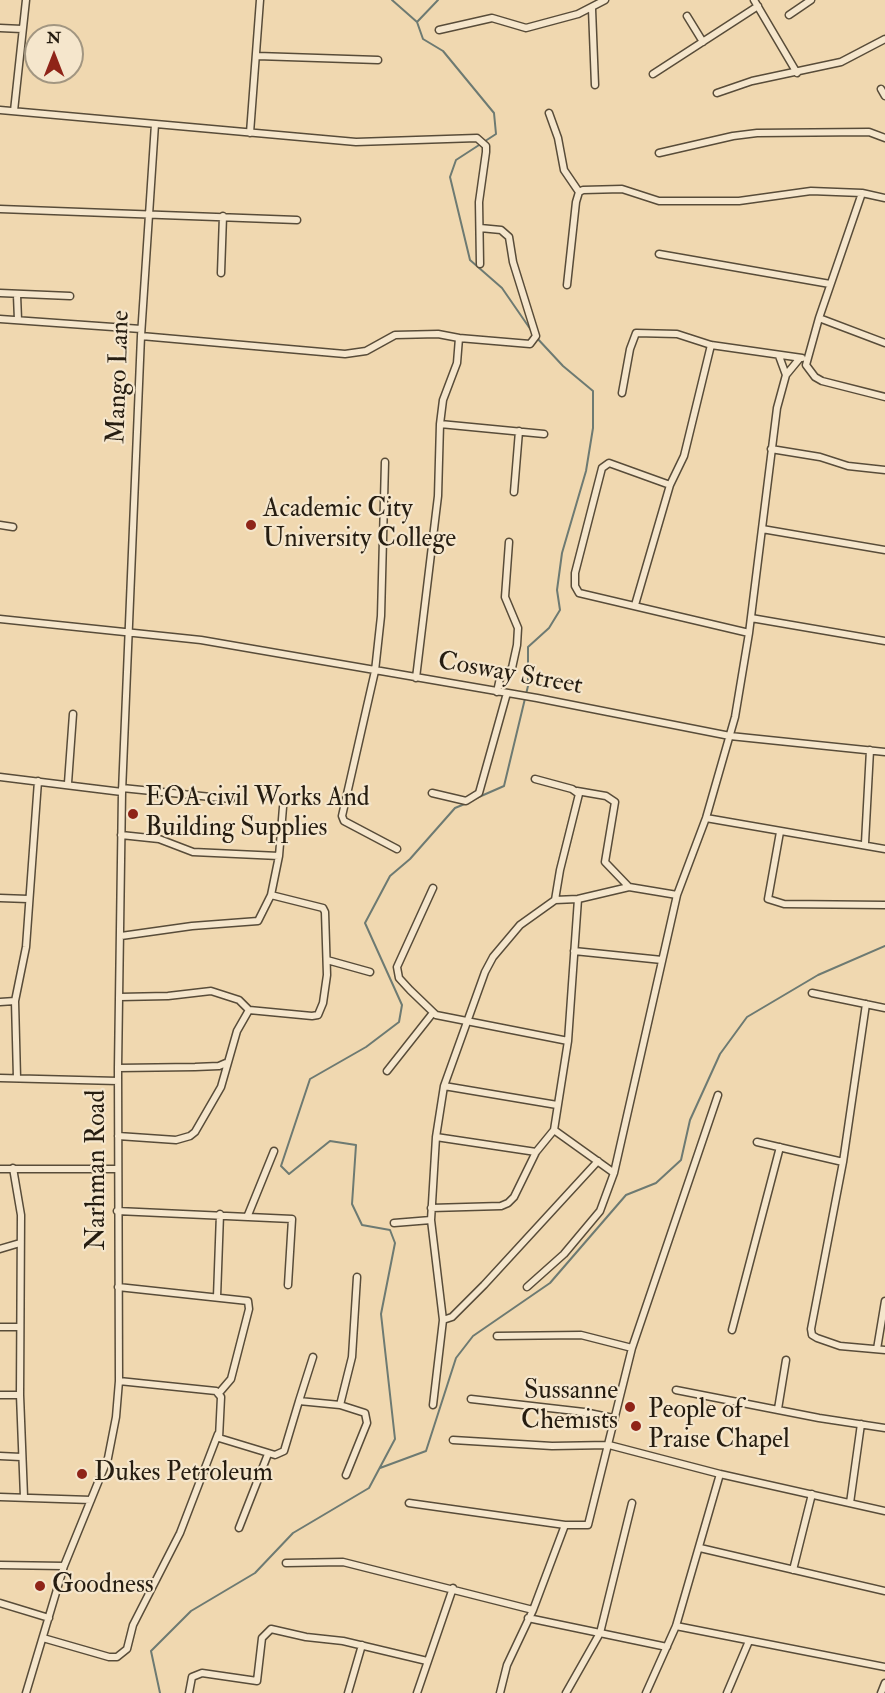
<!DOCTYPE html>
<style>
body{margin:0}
#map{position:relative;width:885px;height:1693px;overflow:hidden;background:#f0d8b0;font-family:"IM FELL Double Pica",serif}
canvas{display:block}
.north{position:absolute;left:24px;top:24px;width:60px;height:60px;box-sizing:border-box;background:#f5e6cc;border:2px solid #a29681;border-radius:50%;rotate:0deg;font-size:16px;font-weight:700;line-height:24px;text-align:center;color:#261d11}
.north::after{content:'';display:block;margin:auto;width:21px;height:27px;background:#8f2418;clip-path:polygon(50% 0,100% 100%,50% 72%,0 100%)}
</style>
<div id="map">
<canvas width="885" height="1693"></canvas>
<div class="north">N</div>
</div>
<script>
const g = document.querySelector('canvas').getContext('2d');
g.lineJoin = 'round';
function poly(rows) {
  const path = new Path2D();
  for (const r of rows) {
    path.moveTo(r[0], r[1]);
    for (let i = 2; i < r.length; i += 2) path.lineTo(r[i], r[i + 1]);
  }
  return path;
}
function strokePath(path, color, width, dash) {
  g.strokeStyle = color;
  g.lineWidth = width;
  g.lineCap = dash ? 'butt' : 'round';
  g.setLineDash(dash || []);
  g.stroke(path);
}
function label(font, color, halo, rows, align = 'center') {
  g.font = font + ' "IM FELL Double Pica",serif';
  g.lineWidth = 4.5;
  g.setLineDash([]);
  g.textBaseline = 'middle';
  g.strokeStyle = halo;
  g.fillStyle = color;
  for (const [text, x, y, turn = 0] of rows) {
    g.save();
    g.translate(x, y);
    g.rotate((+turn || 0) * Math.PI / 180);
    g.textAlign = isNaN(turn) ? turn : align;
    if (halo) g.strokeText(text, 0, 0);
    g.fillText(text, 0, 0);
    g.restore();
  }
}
const stream = poly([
 [392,0,417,22],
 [438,0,417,22,423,39,443,51,494,113,496,134,456,160,450,177,470,260,502,288,533,333],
 [472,800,504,786,528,686,528,647,549,628,560,610,557,590,562,553,586,471,593,428,593,391,563,366,536,337],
 [380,1468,426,1451,456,1358,473,1336,550,1283,626,1195,656,1183,681,1160,690,1120,720,1054,747,1017,818,975,885,946],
 [160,1693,151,1651,191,1611,255,1573,293,1533,369,1488,395,1439,381,1314,395,1243,390,1230,362,1225,352,1204,356,1145,330,1141,289,1174,281,1166,310,1079,366,1047,399,1022,402,1005,365,923,390,876,410,859,455,808,467,803]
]);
const street = poly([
 [754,0,797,73],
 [592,9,595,85],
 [789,15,811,0],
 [687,16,703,42],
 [0,28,22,29],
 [439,30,492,18,526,28,578,14,605,0],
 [257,56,378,60],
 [653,74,758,6],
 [881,89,885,96],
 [717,93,752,81,841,62,885,39],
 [0,110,356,142,477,138,486,146,486,152,479,202,480,264],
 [14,111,26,0],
 [549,113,558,138,564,170,579,192],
 [250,133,260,0],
 [659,153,733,136,757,133,869,132,885,138],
 [862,193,819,318,806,365,815,377,822,381,885,397],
 [0,209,297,220],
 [659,254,830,284],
 [221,273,223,216],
 [567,285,576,202,579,192,583,190,622,189,659,201,739,201,811,191,862,193,885,198],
 [0,293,70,296],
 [17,295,18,320],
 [819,318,885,343],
 [0,319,141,329],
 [141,336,345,354,366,351,395,335,438,334,459,338],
 [779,356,786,375],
 [622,393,630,349,636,333,677,334,711,345,802,358],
 [440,424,544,434],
 [771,449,820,457,848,466,885,470],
 [385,462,381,616,375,671,342,816,344,821,397,849],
 [670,485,609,463,602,468,575,573,575,586,579,593,749,633],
 [514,492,519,431],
 [0,525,13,527],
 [762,529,885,550],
 [635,605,670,485,684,456,711,345],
 [751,618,885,641],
 [0,619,201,640,537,698,730,736,885,752],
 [416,678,438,496,440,424,443,400,457,363,459,338,530,344,536,336,513,262,509,237,501,230,480,228],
 [497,692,500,678,512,668,517,645,518,628,505,597,509,542],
 [0,777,122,792],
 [535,779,572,789,579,794,560,870,555,900],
 [68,783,73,714],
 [122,788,231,799],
 [577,791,606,796,615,802,605,862,629,887],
 [432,793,466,801,479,793,507,693],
 [706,818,885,849],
 [780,832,768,899,784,904,885,905],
 [121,835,159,839,193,852,279,856],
 [865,843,870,750],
 [433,888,397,967,399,978,410,990,436,1015,568,1041],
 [0,898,28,899],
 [121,936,192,926,258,921,271,895,279,856,283,807],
 [574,951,662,960],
 [327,960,370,972],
 [812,993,885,1008],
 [120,997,168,996,211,991,239,1000,249,1010],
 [0,1002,15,1001],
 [866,1004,843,1162,811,1329,812,1335,817,1338,840,1346,885,1350],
 [249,1010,312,1016,318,1015,323,1003,327,975,325,912,323,908,271,895],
 [118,1068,195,1067,219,1066,226,1063],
 [387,1071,432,1014],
 [0,1078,118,1081],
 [17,1078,15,1001,26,947,38,781],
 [444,1086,557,1105],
 [554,1130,614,1173],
 [118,1136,176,1140,190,1136,195,1132,221,1087,237,1031,249,1010],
 [436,1137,536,1152],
 [757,1142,843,1162],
 [13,1168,21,1215,20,1395,24,1497],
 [0,1169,118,1169],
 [431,1208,501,1206,508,1203,514,1197,536,1152,554,1130,568,1041,578,899],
 [117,1211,292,1219,288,1285],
 [248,1215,274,1151],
 [394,1223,431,1220],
 [0,1249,20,1243],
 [118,1287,248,1301,249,1309,231,1379,219,1393],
 [527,1287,564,1254,600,1211,614,1173,677,895,706,818,735,717,749,633,777,408,786,375,800,358],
 [217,1297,220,1214],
 [443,1320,452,1317,484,1285,598,1161],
 [0,1327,20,1327],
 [732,1330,780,1147],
 [497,1336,581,1335,632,1348],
 [877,1349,885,1301],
 [119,1381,216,1391,221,1397,219,1438,275,1455,284,1451,299,1401,340,1405,365,1413,367,1423,346,1475],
 [676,1390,819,1418,885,1428],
 [0,1395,20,1395],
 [471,1399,584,1412,613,1418],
 [299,1401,313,1357],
 [340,1405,352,1357,357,1277],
 [433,1405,443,1320,431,1220,436,1137,444,1086,485,972,493,957,520,925,555,900,578,899,629,887,677,895],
 [778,1409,786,1360],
 [453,1440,552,1446,609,1445,720,1474,885,1511],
 [0,1456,21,1457],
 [0,1497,91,1500],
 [409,1503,565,1525,588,1525,632,1348,718,1095],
 [850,1503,861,1424],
 [239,1528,268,1454],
 [700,1548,885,1591],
 [286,1563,343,1562,533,1610],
 [0,1565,64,1566],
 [793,1570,812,1494],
 [0,1603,49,1618],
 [528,1618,667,1647],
 [676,1626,885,1667],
 [43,1638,109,1657,117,1657,127,1649,133,1625,180,1533,218,1434],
 [26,1693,64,1566,108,1458,116,1417,119,1381,118,1068,122,792,141,336,155,124],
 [189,1693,192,1677,202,1673,257,1681,262,1638,271,1629,306,1637,343,1641,427,1661],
 [348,1693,362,1645],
 [417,1693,453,1588],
 [500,1693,507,1665,533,1610,565,1525],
 [566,1693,600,1633,632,1503],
 [646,1693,676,1626,720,1474],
 [727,1693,749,1641],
 [881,1693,885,1683]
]);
const markers = [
 [251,525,6,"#8f2418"],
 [133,814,6,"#8f2418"],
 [630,1407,6,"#8f2418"],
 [636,1426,6,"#8f2418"],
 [82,1474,6,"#8f2418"],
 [40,1586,6,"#8f2418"]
];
const streetNames = [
 ["Mango Lane",120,377,-88],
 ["Cosway Street",510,675,10],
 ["Narhman Road",98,1170,-90]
];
const poiNames = [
 ["Academic City",263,510],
 ["University College",263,540],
 ["EOA civil Works And",145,799],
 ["Building Supplies",145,829],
 ["Sussanne",618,1392,"right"],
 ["Chemists",618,1422,"right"],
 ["People of",648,1411],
 ["Praise Chapel",648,1441],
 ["Dukes Petroleum",94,1474],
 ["Goodness",52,1586]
];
strokePath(stream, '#6d7a72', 2);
strokePath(street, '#584c39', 9);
strokePath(street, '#f5e6cc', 6);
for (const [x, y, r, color] of markers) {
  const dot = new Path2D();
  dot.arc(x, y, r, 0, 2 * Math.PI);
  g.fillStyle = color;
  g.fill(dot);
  strokePath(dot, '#f5e6cc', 2);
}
label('26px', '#261d11', '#f5e6cc', streetNames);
label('26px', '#261d11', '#f5e6cc', poiNames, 'left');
</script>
